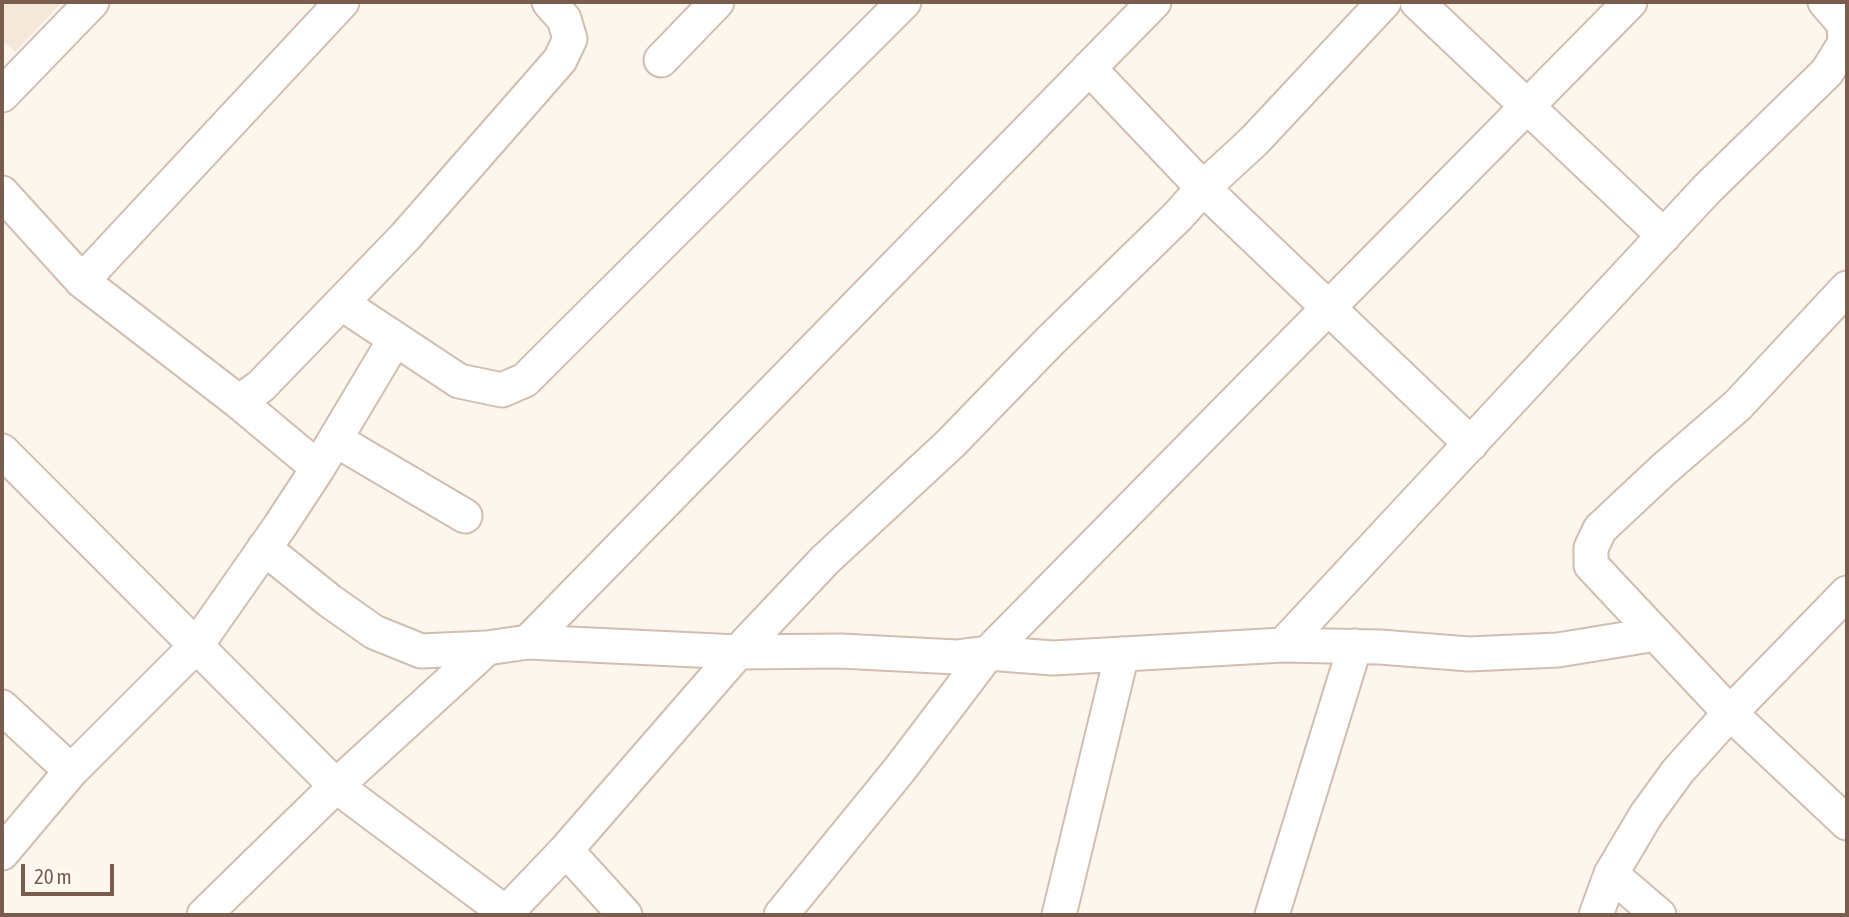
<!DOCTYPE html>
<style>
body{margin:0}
#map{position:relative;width:1849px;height:917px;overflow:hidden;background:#fdf6ec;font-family:"Asap Condensed",sans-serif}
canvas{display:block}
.frame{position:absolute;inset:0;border:4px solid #7a5c4d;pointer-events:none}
.scale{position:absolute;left:21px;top:864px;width:93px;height:32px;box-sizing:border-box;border:4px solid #7a5c4d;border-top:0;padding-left:9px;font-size:21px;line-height:24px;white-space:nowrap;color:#7a5c4d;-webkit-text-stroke:5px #fffaf3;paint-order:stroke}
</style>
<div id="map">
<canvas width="1849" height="917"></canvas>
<div class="frame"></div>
<div class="scale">20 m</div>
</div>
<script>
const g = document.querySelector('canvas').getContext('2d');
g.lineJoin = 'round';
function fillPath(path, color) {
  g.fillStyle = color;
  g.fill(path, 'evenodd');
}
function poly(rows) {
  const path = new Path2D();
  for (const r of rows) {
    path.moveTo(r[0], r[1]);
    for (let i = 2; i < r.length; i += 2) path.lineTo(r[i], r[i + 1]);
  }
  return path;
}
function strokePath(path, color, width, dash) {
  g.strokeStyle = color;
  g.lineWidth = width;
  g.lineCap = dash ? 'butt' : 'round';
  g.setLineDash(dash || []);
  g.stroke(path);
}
const residential = poly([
 [2,2,62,2,15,52,2,40]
]);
const street = poly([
 [1417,2,1664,236],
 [661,60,717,2],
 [1089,68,1203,188,1471,444],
 [2,95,92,2],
 [2,193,82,281,239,402,318,468],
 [82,281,342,2],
 [1847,288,1738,405,1663,470,1600,529,1591,548,1591,565,1730,713,1847,823],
 [341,303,459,381,502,390,525,380,904,2],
 [239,402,261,386,405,237,560,60,570,39,564,19,549,2],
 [336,440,465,516],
 [2,451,336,786,506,913],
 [264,548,330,601,374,632,421,651,487,648],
 [528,642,1154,2],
 [1283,645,1707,189,1827,72,1845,43,1844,24,1825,2],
 [2,707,71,771],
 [566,850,625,915],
 [2,853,71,771,196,646,280,526,318,468,395,339],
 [1611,874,1659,915],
 [204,915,336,786,487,648,528,642,738,652,841,651,956,657,988,653,1053,658,1283,645,1380,647,1469,654,1558,650,1656,634],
 [504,915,566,850,738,652,825,560,950,444,1050,341,1178,216,1203,188,1254,141,1384,2],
 [781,915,900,769,988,653,1630,2],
 [1059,915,1122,654],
 [1272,915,1355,646],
 [1596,915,1611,874,1646,815,1678,771,1730,713,1847,593]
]);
fillPath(residential, '#f5e8da');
strokePath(street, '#d1beb0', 37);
strokePath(street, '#fff', 33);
</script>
